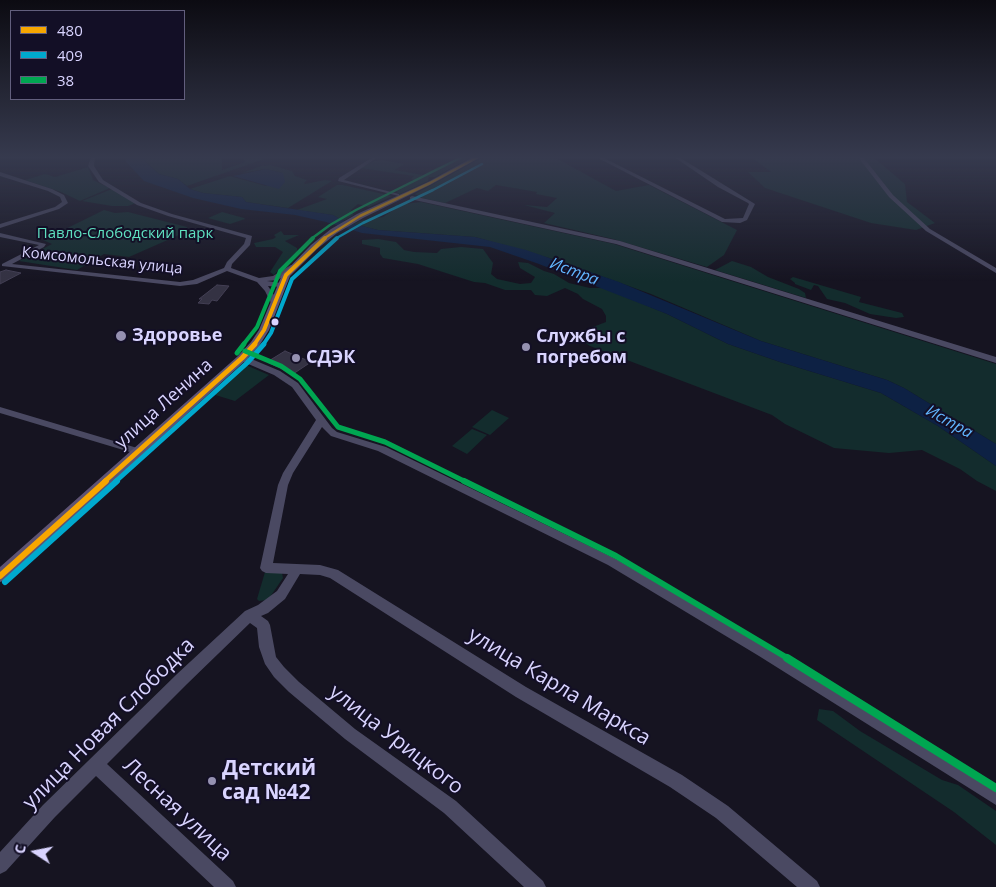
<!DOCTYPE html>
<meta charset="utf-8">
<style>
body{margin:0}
#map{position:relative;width:996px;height:887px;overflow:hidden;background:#161421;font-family:"Open Sans",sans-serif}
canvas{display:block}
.legend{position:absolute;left:10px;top:10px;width:175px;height:90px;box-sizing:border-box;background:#130f26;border:1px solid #625e7d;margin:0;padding:6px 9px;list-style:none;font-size:15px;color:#d9d4ff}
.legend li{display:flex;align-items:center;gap:10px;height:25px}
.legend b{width:25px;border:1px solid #625e7d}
.north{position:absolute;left:10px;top:827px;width:50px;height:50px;-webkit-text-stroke:4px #130f26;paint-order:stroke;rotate:281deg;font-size:14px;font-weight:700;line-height:20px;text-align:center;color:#d9d4ff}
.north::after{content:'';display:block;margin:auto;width:18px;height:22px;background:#d9d4ff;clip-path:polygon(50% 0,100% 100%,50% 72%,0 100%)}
</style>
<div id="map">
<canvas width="996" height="887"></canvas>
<ul class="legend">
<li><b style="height:6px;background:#f7a600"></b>480</li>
<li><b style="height:6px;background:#00a9ce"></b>409</li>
<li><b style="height:6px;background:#00a651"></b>38</li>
</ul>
<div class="north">С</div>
</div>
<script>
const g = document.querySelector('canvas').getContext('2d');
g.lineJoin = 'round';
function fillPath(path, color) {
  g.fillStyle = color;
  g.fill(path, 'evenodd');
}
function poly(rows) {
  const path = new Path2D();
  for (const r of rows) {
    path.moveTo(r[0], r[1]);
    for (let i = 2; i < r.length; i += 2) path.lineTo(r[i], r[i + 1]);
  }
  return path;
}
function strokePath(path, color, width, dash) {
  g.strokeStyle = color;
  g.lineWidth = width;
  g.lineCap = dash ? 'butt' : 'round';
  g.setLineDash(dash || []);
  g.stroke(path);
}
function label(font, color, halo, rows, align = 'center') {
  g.font = font + ' "Open Sans",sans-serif';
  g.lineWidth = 4;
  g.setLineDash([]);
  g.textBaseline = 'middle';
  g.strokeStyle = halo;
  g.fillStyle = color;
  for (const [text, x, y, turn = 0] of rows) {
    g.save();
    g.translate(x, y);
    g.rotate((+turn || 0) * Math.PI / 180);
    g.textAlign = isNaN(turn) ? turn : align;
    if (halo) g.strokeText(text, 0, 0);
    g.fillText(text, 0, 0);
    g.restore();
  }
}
const green = poly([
 [144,157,225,157,222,159,222,170,245,162,243,157,270,157,187,186,178,179,159,174,145,161],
 [463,157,472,157,435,177,429,177,428,181,400,194,396,192,415,181,411,179,414,176,360,168,374,161,382,160,404,164,395,170,423,175,438,167,444,167],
 [483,157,554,157,616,191,649,185,737,230,724,255,707,267,613,239,544,223,555,213,524,205,547,207,557,198,536,194,537,192,496,185,488,191,477,188,445,203,422,198,415,194],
 [751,157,873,157,905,184,907,202,935,223,916,230,871,223,765,188,748,172,771,172],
 [270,165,292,171,295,176,307,180,304,183,305,184,325,180,332,181,288,208,246,202,242,197,203,193,190,189,230,176,266,186,282,173,266,169,242,173,261,166],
 [88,167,93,180,110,188,80,201,61,192,25,180,45,174,55,177],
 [337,185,343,185,392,196,369,207,358,204,351,210,354,215,343,221,333,215,297,210,327,199,318,197],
 [112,189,136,203,128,206,112,206,82,201],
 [421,202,614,244,996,364,996,444,904,388,887,380,761,341,651,294,556,260,475,237,378,230,353,224,360,221,383,217,392,211,396,205],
 [104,210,115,213,128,212,187,227,188,231,129,257,104,254,77,270,19,261,52,244,43,240],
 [222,212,244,218,245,219,230,224,208,218],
 [281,231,284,235,299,235,285,241,297,248,297,251,274,275,270,272,283,252,275,247,256,247,254,243,273,239,276,237,274,235],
 [378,239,396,242,404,250,414,252,437,253,441,249,461,247,483,249,493,263,491,274,497,279,520,284,531,283,535,277,520,268,518,262,528,263,544,271,554,274,569,283,590,288,603,288,615,292,667,314,728,344,780,362,881,393,938,426,996,466,996,491,977,481,960,469,922,450,889,453,834,448,785,424,772,415,590,346,581,340,577,333,606,322,606,316,602,309,583,299,578,294,565,288,547,296,535,295,531,290,505,290,485,283,474,282,418,264,383,258,380,254,380,248,362,244,362,240],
 [732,261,751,267,768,277,799,289,805,293,806,298,715,270],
 [793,277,861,297,859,302,902,313,904,317,896,318,870,314,845,303,827,299,818,286,814,285,811,290,795,284,795,283,790,279],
 [244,366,248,366,269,375,235,401,212,394],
 [492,410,509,418,490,435,472,427],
 [472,429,487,435,467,454,452,446],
 [265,572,282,573,283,578,270,597,267,600,259,601,257,599],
 [819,709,833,711,860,731,942,780,958,785,996,811,996,845,954,812,817,720]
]);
const water = poly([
 [125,157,144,157,145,161,159,174,178,179,190,189,203,193,242,197,246,202,333,215,346,222,378,230,475,237,526,250,619,282,761,341,887,380,904,388,996,444,996,466,938,426,881,393,780,362,728,344,667,314,539,264,490,247,362,233,326,222,295,215,241,209,193,198,144,181,126,162],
 [266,169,283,173,285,182,279,189,233,176]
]);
const building = poly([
 [6,270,21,273,0,284,0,272,6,270],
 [217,285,229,286,217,301,212,300,209,304,198,303,202,299,199,299,217,285],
 [285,351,311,362,293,374,267,362,285,351]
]);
const minor = poly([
 [91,157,95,157,94,166,103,180,141,203,172,214,252,236,250,245,232,264,231,268,259,278,273,276,291,265,295,265,295,267,278,280,267,281,281,283,285,285,281,287,268,286,278,301,277,303,271,303,265,291,257,282,227,271,197,284,180,286,2,266,2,264,39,245,0,237,0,233,46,244,44,247,12,264,180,282,193,280,224,268,227,262,244,244,246,238,168,216,137,205,99,182,88,166,91,157],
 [373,157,378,157,344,180,399,194,399,196,338,181,339,178,373,157],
 [596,157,602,157,725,219,743,218,749,204,748,203,718,187,674,157,679,157,755,204,747,220,740,223,722,222,596,157],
 [858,157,863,157,893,195,930,229,996,268,996,273,926,231,889,197,858,157],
 [0,172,52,189,64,195,68,203,59,209,0,228,0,224,55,207,62,202,60,197,48,191,0,176,0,172],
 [412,196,620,241,996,357,996,363,616,244,410,199,410,197,412,196],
 [242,355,280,371,298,383,332,428,337,432,386,447,616,559,769,648,996,788,996,805,759,656,608,565,378,451,331,436,322,427,293,473,288,485,273,563,320,565,338,570,526,687,682,775,728,806,817,881,820,887,797,887,716,818,670,787,516,697,330,578,320,575,300,574,285,599,268,613,261,616,268,621,270,625,276,657,284,667,299,682,355,729,456,801,543,881,546,887,524,887,444,813,345,739,289,692,274,677,265,664,259,647,257,628,250,623,187,684,107,764,233,881,236,887,214,887,96,776,55,817,6,871,0,874,0,852,43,805,177,674,245,611,258,605,277,591,288,574,266,573,262,571,260,568,278,485,283,473,316,420,292,387,274,375,239,360,239,356,242,355],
 [0,407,144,450,145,452,140,455,0,413,0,407]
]);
const major = poly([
 [473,157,481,157,432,184,363,218,337,233,317,249,290,276,269,330,259,346,246,360,5,580,0,582,0,567,238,356,251,342,259,330,282,275,311,245,331,229,357,214,428,182,473,157]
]);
const bus1Far3 = poly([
 [323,239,360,216,430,183,478,157]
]);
const bus1Far2 = poly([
 [254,345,264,330,286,275,325,238]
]);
const bus1Far1 = poly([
 [104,482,242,358,255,344]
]);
const bus1 = poly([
 [0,576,106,481]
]);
const bus2Far3 = poly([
 [335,239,363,223,433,190,482,164]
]);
const bus2Far2 = poly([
 [263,345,271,333,292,279,337,238]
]);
const bus2Far1 = poly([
 [115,482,247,363,264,344]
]);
const bus2 = poly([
 [5,582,117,481]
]);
const bus3Far4 = poly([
 [311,239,330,225,356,210,462,157]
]);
const bus3Far3 = poly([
 [243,345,257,327,280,271,313,238]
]);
const bus3Far2 = poly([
 [245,351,281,366,300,379,338,427,385,442,466,482],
 [237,353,244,344]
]);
const bus3Far1 = poly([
 [464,481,616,556,789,659]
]);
const bus3 = poly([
 [787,658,996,788]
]);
const markers = [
 [275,322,4.5,"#d9d4ff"],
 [121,336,6,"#9591b1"],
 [526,347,5,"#9591b1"],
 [296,358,5,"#9591b1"],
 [212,781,5,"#9591b1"]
];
const farParknames = [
 ["Павло-Слободский парк",125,234]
];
const farStreetnames = [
 ["Комсомольская улица",102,261,6]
];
const farWaternames = [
 ["Истра",574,272,21],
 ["Истра",949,422,29]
];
const poiNames = [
 ["Здоровье",132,336],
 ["Службы с",536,337],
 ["погребом",536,358],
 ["СДЭК",306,358]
];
const streetNames = [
 ["улица Ленина",164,404,-42]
];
const nearStreetnames = [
 ["улица Карла Маркса",559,687,31],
 ["улица Новая Слободка",109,724,-45],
 ["улица Урицкого",396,740,38],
 ["Лесная улица",177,810,43]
];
const nearPoinames = [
 ["Детский",222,769],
 ["сад №42",222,793]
];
fillPath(green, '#132c2d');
fillPath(water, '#0d2144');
fillPath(building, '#343243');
strokePath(building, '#433f54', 1);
fillPath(minor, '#4a4962');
fillPath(major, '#5e5373');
strokePath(bus1Far3, '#f7a600', 2.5);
strokePath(bus1Far2, '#f7a600', 4);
strokePath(bus1Far1, '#f7a600', 5);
strokePath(bus1, '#f7a600', 6);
strokePath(bus2Far3, '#00a9ce', 2.5);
strokePath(bus2Far2, '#00a9ce', 4);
strokePath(bus2Far1, '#00a9ce', 5);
strokePath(bus2, '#00a9ce', 6);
strokePath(bus3Far4, '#00a651', 2.5);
strokePath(bus3Far3, '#00a651', 4);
strokePath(bus3Far2, '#00a651', 5);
strokePath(bus3Far1, '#00a651', 6);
strokePath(bus3, '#00a651', 8);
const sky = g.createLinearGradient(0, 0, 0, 281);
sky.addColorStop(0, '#0c0b12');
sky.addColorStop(0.56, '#363a4e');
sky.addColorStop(1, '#363a4e00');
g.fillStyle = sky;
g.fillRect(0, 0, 996, 281);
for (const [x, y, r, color] of markers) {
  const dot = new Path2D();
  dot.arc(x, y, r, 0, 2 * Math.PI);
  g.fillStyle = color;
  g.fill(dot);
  strokePath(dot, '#130f26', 2);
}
label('15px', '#5fe0c0', '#130f26', farParknames);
label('15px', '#d9d4ff', '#130f26', farStreetnames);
label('italic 16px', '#62b6ff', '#130f26', farWaternames);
label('bold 18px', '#d9d4ff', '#130f26', poiNames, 'left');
label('18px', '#d9d4ff', '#130f26', streetNames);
label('21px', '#d9d4ff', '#130f26', nearStreetnames);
label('bold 21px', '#d9d4ff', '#130f26', nearPoinames, 'left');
</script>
